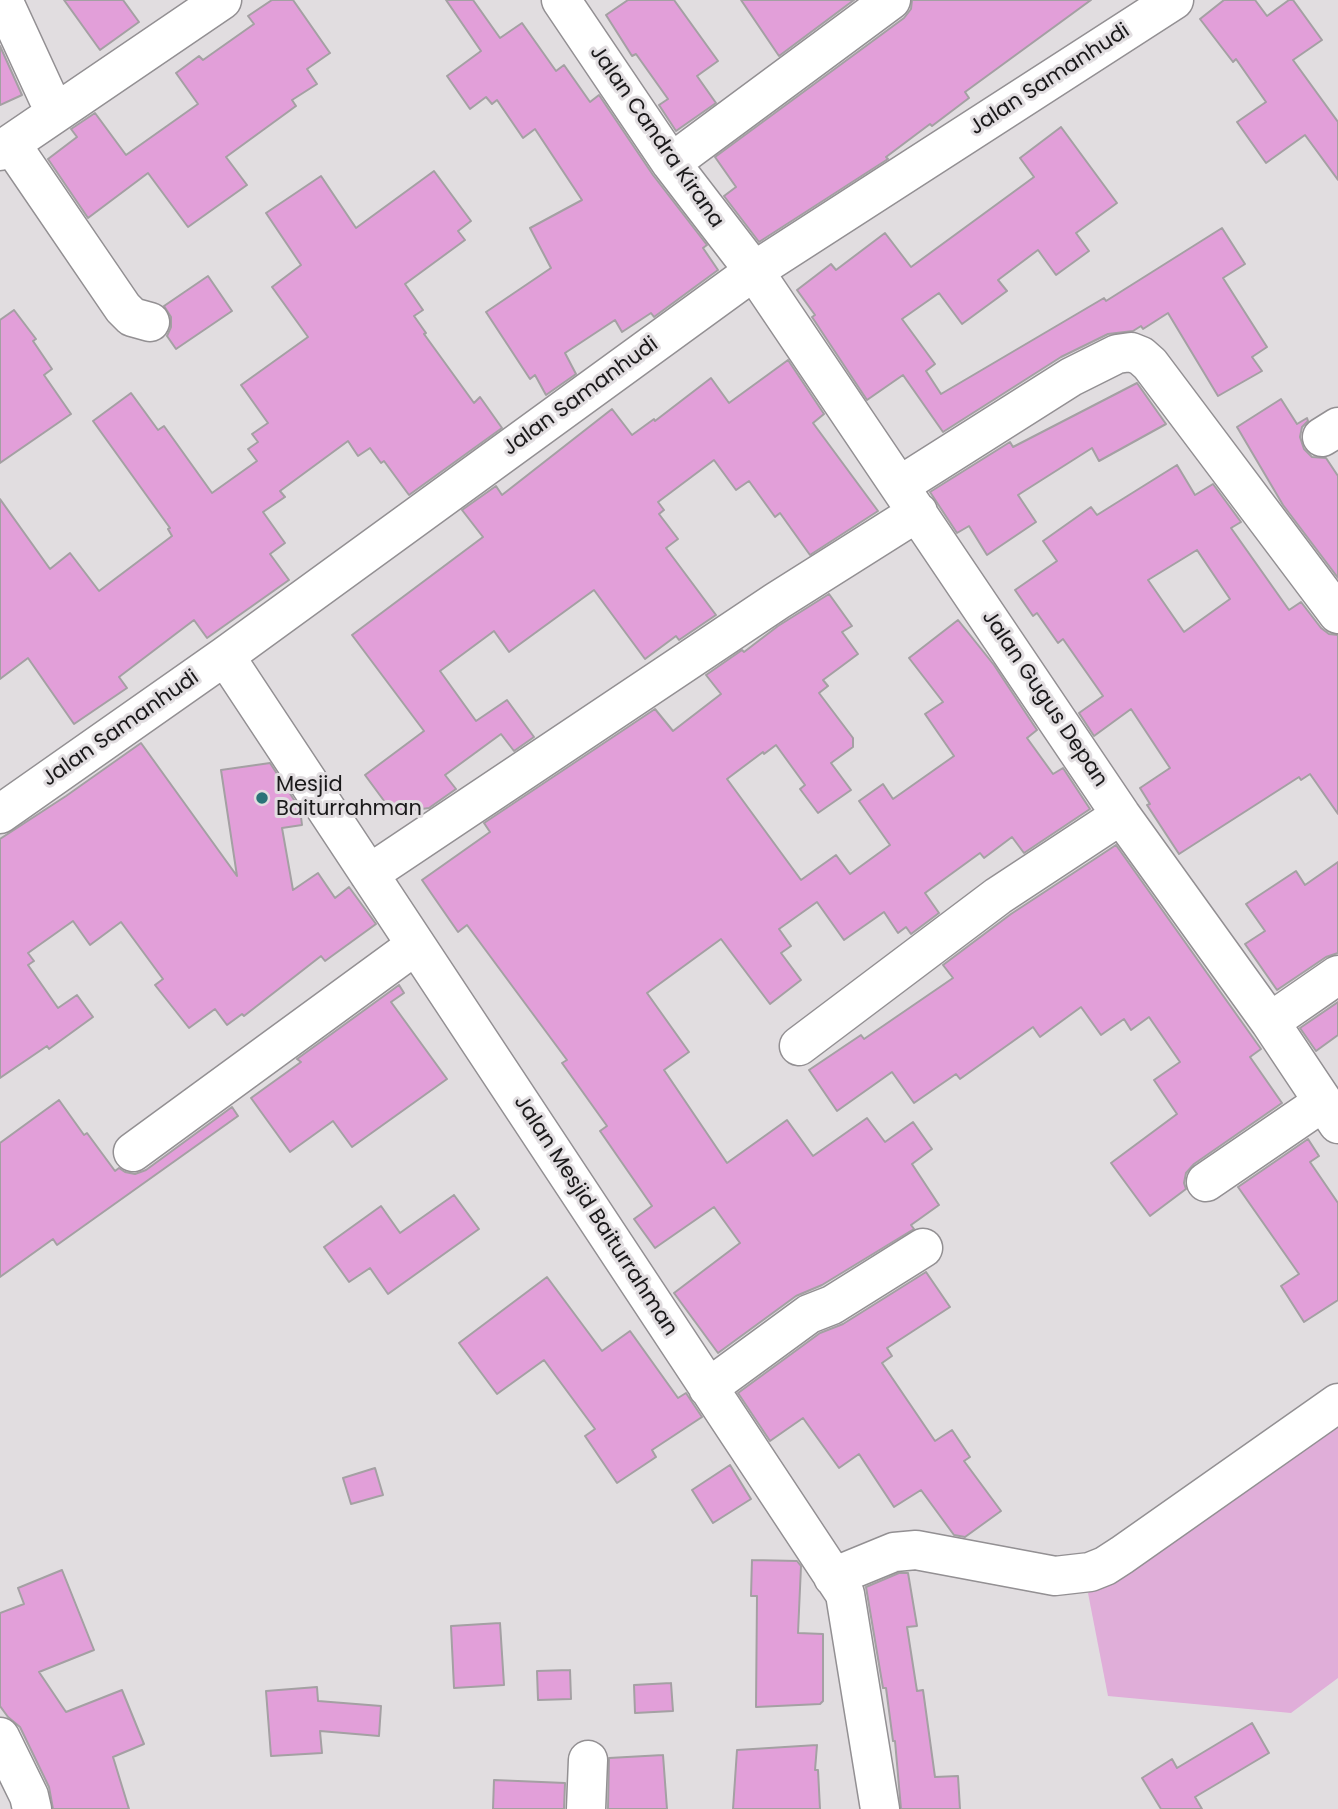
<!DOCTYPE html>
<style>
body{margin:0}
canvas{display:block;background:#e1dde0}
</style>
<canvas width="1338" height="1809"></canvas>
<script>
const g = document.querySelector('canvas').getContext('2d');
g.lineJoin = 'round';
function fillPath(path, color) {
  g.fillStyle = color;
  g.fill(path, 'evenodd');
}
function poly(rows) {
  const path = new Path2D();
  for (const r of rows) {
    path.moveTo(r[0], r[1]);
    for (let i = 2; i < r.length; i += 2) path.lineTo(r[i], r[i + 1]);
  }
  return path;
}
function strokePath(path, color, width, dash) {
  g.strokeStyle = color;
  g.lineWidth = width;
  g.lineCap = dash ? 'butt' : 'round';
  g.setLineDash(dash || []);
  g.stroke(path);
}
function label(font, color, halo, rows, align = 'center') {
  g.font = font + ' Poppins,sans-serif';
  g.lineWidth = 6;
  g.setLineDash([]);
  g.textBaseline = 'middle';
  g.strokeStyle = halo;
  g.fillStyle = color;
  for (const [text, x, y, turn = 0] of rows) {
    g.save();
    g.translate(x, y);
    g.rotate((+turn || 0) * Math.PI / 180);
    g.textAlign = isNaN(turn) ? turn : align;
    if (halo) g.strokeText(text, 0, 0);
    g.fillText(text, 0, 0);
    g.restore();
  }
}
const green = poly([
 [1338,1410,1338,1678,1291,1713,1108,1696,1088,1593]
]);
const building = poly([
 [64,0,123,0,139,22,100,50,64,0],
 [272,0,293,0,330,53,307,69,317,84,292,100,296,106,226,157,247,185,188,227,148,173,88,218,48,159,77,137,71,129,95,113,126,155,198,104,176,73,199,56,203,60,254,24,248,16,272,0],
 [446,0,473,0,500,38,522,23,556,71,564,65,590,102,599,95,653,175,707,245,703,248,718,270,654,317,651,313,622,332,615,320,565,353,576,374,546,395,535,375,530,379,486,312,551,268,530,228,582,200,535,129,523,138,497,100,492,104,486,97,470,109,447,76,481,51,446,0],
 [628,0,674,0,718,61,697,76,716,103,676,131,659,105,668,99,636,54,632,56,606,15,628,0],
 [741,0,854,0,779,56,741,0],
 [912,0,1091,0,965,92,969,98,932,126,930,124,886,157,888,159,759,242,724,196,736,187,715,157,904,18,911,9,912,0],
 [1224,0,1255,0,1267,16,1289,0,1293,0,1322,40,1293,60,1338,122,1338,180,1305,135,1266,163,1237,122,1266,102,1236,59,1233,62,1200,19,1224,0],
 [0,46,22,95,0,105,0,46],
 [1061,127,1117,203,1076,233,1089,251,1056,275,1038,250,998,280,1007,291,962,324,939,293,902,319,935,364,926,371,941,394,1104,298,1106,301,1222,228,1245,264,1223,278,1267,347,1252,357,1262,371,1218,396,1168,313,1143,329,1141,326,1133,331,1108,334,1061,357,943,432,903,375,867,400,812,317,815,315,797,290,831,264,836,270,885,233,911,267,1034,177,1020,158,1061,127],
 [434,171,471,221,458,231,465,240,405,284,423,310,414,316,426,333,424,334,474,403,480,397,502,428,409,495,384,461,381,463,370,448,358,456,348,441,280,491,285,497,263,512,285,543,270,554,289,580,207,638,194,620,119,677,127,688,74,724,28,658,0,679,0,499,50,569,70,553,99,591,172,536,168,529,170,528,93,421,131,393,158,430,164,426,212,493,257,461,248,449,258,442,252,434,268,423,241,385,308,337,272,287,301,265,266,213,321,176,356,228,434,171],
 [208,276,232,311,176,349,167,336,171,327,171,317,164,306,208,276],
 [14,310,36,339,33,341,52,369,44,375,71,414,0,463,0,320,14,310],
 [788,360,824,414,813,423,878,511,810,555,780,513,775,517,749,481,736,490,714,460,658,502,664,510,659,514,678,539,666,548,716,615,679,640,676,636,645,659,594,590,509,652,494,631,440,671,476,721,507,700,534,737,514,751,501,734,445,775,456,789,429,808,393,813,365,775,424,731,352,635,483,537,462,510,496,486,502,495,612,409,632,435,654,419,655,421,711,378,729,403,788,360],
 [1137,383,1166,424,1099,461,1092,448,1018,495,1036,522,987,555,969,526,957,533,930,492,1010,442,1013,447,1137,383],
 [1281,399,1297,424,1307,418,1308,421,1302,427,1300,437,1304,449,1312,457,1326,458,1338,476,1338,578,1283,505,1237,427,1281,399],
 [1177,465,1195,495,1213,484,1241,522,1231,528,1289,610,1301,602,1321,628,1329,634,1338,635,1338,814,1310,774,1301,780,1299,777,1179,854,1147,805,1150,804,1140,788,1170,768,1131,709,1094,736,1079,713,1103,696,1063,639,1058,643,1037,613,1033,616,1015,590,1057,561,1043,541,1091,507,1097,515,1177,465],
 [1197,550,1230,599,1184,632,1148,580,1197,550],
 [829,594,852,626,842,632,858,654,823,680,828,686,819,693,853,738,853,747,831,763,851,790,818,813,800,789,805,785,776,745,764,754,763,752,727,779,801,880,836,855,850,874,890,845,859,801,883,784,893,799,954,756,925,714,943,702,909,658,958,620,994,665,1037,730,1027,738,1053,774,1063,768,1090,809,1024,853,1012,837,984,858,980,853,925,893,939,913,911,934,906,927,898,933,884,912,844,940,817,902,779,929,791,946,781,953,801,980,770,1004,721,939,647,993,689,1052,664,1070,727,1163,787,1120,813,1156,867,1118,885,1142,913,1122,932,1149,912,1164,939,1205,911,1225,914,1229,822,1285,796,1296,718,1353,674,1293,740,1243,714,1207,655,1248,634,1219,652,1206,600,1131,607,1126,562,1063,567,1060,467,925,458,932,422,880,490,832,484,823,655,709,673,731,721,694,706,675,742,650,744,652,778,626,829,594],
 [141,743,237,876,221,770,270,763,300,809,302,825,282,828,293,890,318,873,335,898,349,887,376,924,325,961,321,956,244,1016,242,1014,227,1025,215,1009,189,1028,155,985,163,979,121,922,90,945,73,921,28,953,34,961,28,965,58,1008,77,995,93,1017,49,1049,47,1046,0,1078,0,839,66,796,141,743],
 [1116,845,1261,1049,1250,1057,1282,1103,1194,1164,1186,1173,1184,1183,1186,1189,1150,1216,1111,1163,1177,1114,1154,1080,1180,1062,1149,1017,1131,1030,1124,1019,1101,1035,1081,1007,1040,1037,1033,1027,960,1079,956,1074,914,1103,892,1072,837,1111,809,1070,861,1035,864,1039,953,978,943,965,1011,914,1116,845],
 [1338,862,1338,953,1326,957,1277,990,1245,944,1265,931,1246,904,1296,871,1305,885,1338,862],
 [399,985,404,993,391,1002,447,1079,352,1147,333,1121,290,1152,251,1098,301,1062,297,1059,399,985],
 [1338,1002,1338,1035,1316,1051,1300,1028,1338,1002],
 [59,1100,84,1135,87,1133,115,1171,119,1168,125,1172,135,1174,146,1170,232,1107,238,1116,57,1245,53,1239,0,1277,0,1143,59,1100],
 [1308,1139,1319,1156,1310,1162,1338,1203,1338,1300,1304,1322,1281,1286,1299,1274,1238,1187,1308,1139],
 [454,1195,479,1229,388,1294,370,1268,349,1282,324,1247,381,1206,400,1233,454,1195],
 [926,1272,950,1307,887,1348,892,1356,882,1363,935,1441,952,1430,970,1457,964,1461,1001,1511,965,1537,954,1535,921,1490,894,1507,859,1454,839,1468,803,1418,770,1441,738,1393,820,1333,843,1324,926,1272],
 [547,1277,602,1351,630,1331,678,1398,686,1393,702,1417,652,1450,656,1457,617,1483,585,1436,595,1429,544,1360,497,1394,459,1343,547,1277],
 [730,1465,751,1499,713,1523,692,1490,730,1465],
 [375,1468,383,1495,351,1504,343,1478,375,1468],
 [752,1560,797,1561,801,1566,798,1633,823,1634,823,1701,820,1704,756,1707,757,1596,751,1596,752,1560],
 [62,1570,94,1650,39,1672,66,1712,122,1690,144,1744,113,1757,129,1809,53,1809,49,1787,20,1727,8,1717,0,1706,0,1613,24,1604,18,1588,62,1570],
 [899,1573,908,1573,917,1626,907,1627,917,1691,923,1690,935,1777,958,1776,960,1809,901,1809,895,1741,893,1741,886,1688,883,1688,866,1587,899,1573],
 [500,1623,504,1685,454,1688,451,1626,500,1623],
 [570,1670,571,1699,538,1700,537,1671,570,1670],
 [671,1683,673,1711,635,1713,634,1685,671,1683],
 [317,1687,318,1701,381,1706,379,1736,320,1731,322,1753,271,1756,266,1691,317,1687],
 [1252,1723,1269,1753,1195,1797,1202,1809,1161,1809,1142,1778,1172,1759,1177,1768,1252,1723],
 [817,1745,815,1770,818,1770,820,1809,733,1809,737,1750,817,1745],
 [663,1755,667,1809,608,1809,609,1758,663,1755],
 [494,1780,565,1783,564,1809,493,1809,494,1780]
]);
const minor = poly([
 [3,0,55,113],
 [561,0,671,163,754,271,1121,815,1270,1022,1338,1124],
 [11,144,123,308,132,317,150,322],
 [0,151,222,0],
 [671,163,891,0],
 [1322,437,1338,427],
 [899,486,1071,377,1117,354,1131,352,1141,356,1150,364,1338,614],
 [225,656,845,1594,880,1809],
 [0,814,225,656,754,271,1174,0],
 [369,874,777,601,918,512],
 [1270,1022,1338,975],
 [799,1046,998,896,1121,815],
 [133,1152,416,945],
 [1206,1182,1323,1102],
 [708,1388,809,1314,832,1305,923,1248],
 [833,1577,894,1552,916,1550,1055,1576,1090,1572,1105,1566,1122,1555,1338,1403],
 [0,1737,29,1796,32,1809],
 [586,1809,588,1760]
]);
const markers = [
 [262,798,7,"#297378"]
];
const streetNames = [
 ["Jalan Samanhudi",1050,80,-33],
 ["Jalan Candra Kirana",656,137,55],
 ["Jalan Samanhudi",581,397,-36],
 ["Jalan Gugus Depan",1044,699,56],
 ["Jalan Samanhudi",121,729,-35],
 ["Jalan Mesjid Baiturrahman",595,1216,57]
];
const poiNames = [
 ["Mesjid",276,786],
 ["Baiturrahman",276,810]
];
fillPath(green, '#e0aed9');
fillPath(building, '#e29fd9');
strokePath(building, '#a4a0a3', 2);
strokePath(minor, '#939093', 41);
strokePath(minor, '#fff', 38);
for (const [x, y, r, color] of markers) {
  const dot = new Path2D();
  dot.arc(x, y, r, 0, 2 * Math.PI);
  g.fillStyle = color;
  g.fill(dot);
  strokePath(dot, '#e1dde0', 2.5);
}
label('21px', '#1a191a', '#e1dde0', streetNames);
label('21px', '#1a191a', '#e1dde0', poiNames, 'left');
</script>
